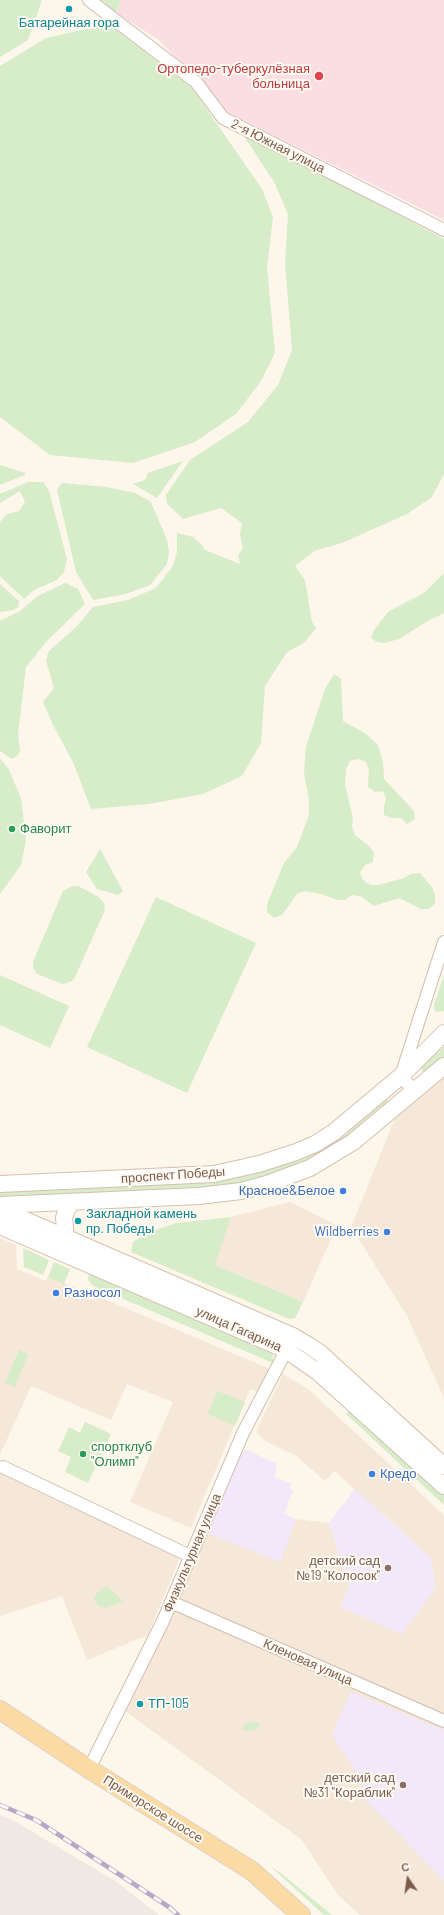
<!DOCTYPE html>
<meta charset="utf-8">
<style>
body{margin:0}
#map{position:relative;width:444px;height:1915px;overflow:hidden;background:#fdf6eb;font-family:Barlow,sans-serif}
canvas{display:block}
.north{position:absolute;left:388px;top:1859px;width:40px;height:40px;-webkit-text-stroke:3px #fffaf2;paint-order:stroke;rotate:347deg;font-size:11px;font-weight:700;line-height:16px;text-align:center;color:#7a5c4c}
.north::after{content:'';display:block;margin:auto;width:14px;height:18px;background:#7a5c4c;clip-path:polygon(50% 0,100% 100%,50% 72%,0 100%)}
</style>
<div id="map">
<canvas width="444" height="1915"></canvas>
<div class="north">С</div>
</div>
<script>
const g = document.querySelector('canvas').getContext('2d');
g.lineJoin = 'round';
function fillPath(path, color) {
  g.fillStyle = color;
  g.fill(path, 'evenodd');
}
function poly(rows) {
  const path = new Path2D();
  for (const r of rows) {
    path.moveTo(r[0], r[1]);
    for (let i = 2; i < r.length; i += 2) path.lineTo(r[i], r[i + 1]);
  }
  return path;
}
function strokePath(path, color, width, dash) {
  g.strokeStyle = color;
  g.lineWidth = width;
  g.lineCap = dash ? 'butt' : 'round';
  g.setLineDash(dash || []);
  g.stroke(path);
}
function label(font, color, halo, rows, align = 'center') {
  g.font = font + ' Barlow,sans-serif';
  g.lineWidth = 4;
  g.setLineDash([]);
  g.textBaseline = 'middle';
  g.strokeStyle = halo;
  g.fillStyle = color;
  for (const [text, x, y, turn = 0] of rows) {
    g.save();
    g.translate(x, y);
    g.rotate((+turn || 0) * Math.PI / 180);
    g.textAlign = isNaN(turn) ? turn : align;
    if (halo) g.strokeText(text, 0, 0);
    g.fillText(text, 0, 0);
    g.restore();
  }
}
const residential = poly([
 [444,1073,444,1398,407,1316,351,1227,397,1113],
 [290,1202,337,1225,303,1302,215,1265,231,1217],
 [0,1238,16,1245,17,1269,46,1281,48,1277,90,1293,270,1369,260,1392,250,1389,191,1528,130,1502,173,1402,127,1384,111,1420,31,1386,0,1455],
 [283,1374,308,1389,444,1515,444,1915,360,1915,338,1895,302,1840,125,1711,208,1533,280,1561,296,1519,329,1523,349,1587,340,1607,435,1590,431,1558,334,1471,325,1481,295,1455,265,1441,256,1432],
 [0,1473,58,1501,122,1529,180,1557,148,1635,87,1660,62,1596,0,1616]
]);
const industrial = poly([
 [0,1815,11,1819,117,1882,159,1915,0,1915]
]);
const education = poly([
 [247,1450,275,1463,277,1469,274,1477,291,1483,289,1488,293,1490,284,1514,296,1519,280,1562,208,1533,242,1452],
 [355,1489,431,1558,435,1589,402,1634,340,1607,349,1587,329,1523],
 [351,1692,444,1730,444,1881,360,1794,363,1789,362,1781,332,1735]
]);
const medical = poly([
 [121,0,444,0,444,220,227,112,159,40,116,13]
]);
const green = poly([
 [0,0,42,0,28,40,0,57],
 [100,0,121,0,116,13],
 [109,24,192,88,262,189,273,217,267,267,275,353,261,381,236,414,195,442,133,463,50,455,0,417,0,66,46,38],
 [242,133,444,239,444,474,432,497,407,514,342,543,314,551,295,566,305,580,312,622,316,628,304,643,287,652,265,686,261,743,242,776,203,794,149,804,91,809,73,762,53,725,43,702,54,688,46,661,49,651,77,626,93,607,128,600,156,588,173,566,177,552,177,533,193,537,201,544,205,550,240,564,238,555,243,549,240,534,242,523,221,508,183,519,167,504,166,495,190,460,248,422,278,385,292,350,285,264,288,214,274,182],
 [183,461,157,498,133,484,145,480,148,473],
 [0,465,25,473,25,475,0,485],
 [28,482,43,482,49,491,67,559,64,572,57,580,34,590,24,599,0,576,0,522,7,514,19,511,25,502,20,491,0,503,0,494],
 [62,483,107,487,135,493,151,502,167,540,169,552,167,564,150,585,126,594,93,600,76,572,57,490],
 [444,573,444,613,426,622,399,639,384,643,377,642,371,638,374,630,389,611,424,593],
 [65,583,78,589,85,604,47,641,26,667,18,734,20,751,17,756,12,759,0,751,0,620,4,619,20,611,38,596],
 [0,584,19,601,18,607,13,610,0,612],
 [334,674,341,679,343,721,365,733,378,745,383,762,384,779,414,811,415,819,407,824,401,818,392,818,384,815,384,807,386,799,383,791,375,792,368,787,369,770,366,762,358,759,350,761,346,769,345,785,353,818,352,826,355,835,369,846,374,853,373,862,365,865,360,872,363,880,370,885,379,885,404,878,411,874,420,873,432,887,435,895,435,903,429,909,421,909,399,898,374,906,360,896,352,895,345,900,337,900,321,894,304,891,297,894,282,915,274,918,267,912,267,904,284,863,297,847,309,815,309,799,304,773,306,747,325,689],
 [0,758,9,770,21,798,26,840,21,865,0,894],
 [100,849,123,891,118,895,97,889,86,872],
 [73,886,78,886,99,897,104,903,105,910,75,977,72,981,63,984,37,974,33,968,33,962,63,891],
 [156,897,256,943,187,1093,87,1047],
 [0,975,69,1006,50,1048,0,1025],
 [444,975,444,1011,435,1012,434,1005],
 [444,1047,444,1057,426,1072,423,1072,421,1067],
 [386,1097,389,1103,386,1106,336,1146,310,1160,252,1180,213,1188,0,1198,0,1190,249,1173],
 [231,1217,215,1265,303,1302,295,1318,289,1319,131,1252,133,1242,146,1233,177,1223],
 [23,1248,49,1260,43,1275,24,1267],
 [54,1262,70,1269,64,1284,48,1277],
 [89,1273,270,1353,273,1355,273,1363,93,1286,88,1280],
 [19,1350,28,1354,15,1387,5,1383],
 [217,1391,245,1402,235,1426,208,1414],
 [350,1410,444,1495,444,1505,346,1414],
 [85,1422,111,1434,88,1483,65,1472,71,1457,58,1451,69,1427,80,1433],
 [106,1586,107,1586,123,1601,106,1608,99,1606,94,1599,96,1594],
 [251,1722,258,1722,260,1726,257,1729,249,1731,242,1730,242,1727,245,1724],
 [270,1866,282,1874,332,1915,324,1915]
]);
const street = poly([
 [89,0,196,82,223,118,444,230],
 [415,1092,401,1076,444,942],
 [3,1467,190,1556],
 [171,1602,444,1721],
 [89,1769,163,1621,243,1433,290,1343]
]);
const secondary = poly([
 [0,1184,214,1174,259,1164,296,1152,315,1144,334,1132,401,1076,444,1033],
 [0,1205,199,1196,241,1191,267,1184,310,1168,353,1142,444,1066],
 [0,1209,293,1336,308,1345,320,1353,444,1466],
 [0,1226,286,1350,318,1372,444,1486],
 [66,1238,64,1218,67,1209,72,1202]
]);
const primary = poly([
 [0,1710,89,1769,252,1871,301,1915]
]);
const rail = poly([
 [0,1805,36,1820,169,1907,178,1915]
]);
const markers = [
 [69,9,4,"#0f9aa8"],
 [319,76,5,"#e0444e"],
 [12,829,4,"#2e9e5b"],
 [343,1191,4,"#3f7fe0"],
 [78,1221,4,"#0f9aa8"],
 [387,1232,4,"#3f7fe0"],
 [56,1293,4,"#3f7fe0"],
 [83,1454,4,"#2e9e5b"],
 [372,1474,4,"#3f7fe0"],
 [388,1568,4,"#8d6e63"],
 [140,1704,4,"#0f9aa8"],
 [403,1785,4,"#8d6e63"]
];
const cultureNames = [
 ["Батарейная гора",69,23,"center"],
 ["Закладной камень",86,1214],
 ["пр. Победы",86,1229],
 ["ТП-105",148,1704]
];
const healthNames = [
 ["Ортопедо-туберкулёзная",310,69],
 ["больница",310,84]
];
const streetNames = [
 ["2-я Южная улица",278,146,27],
 ["проспект Победы",173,1175,-4],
 ["улица Гагарина",239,1329,24],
 ["Физкультурная улица",192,1553,-67],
 ["Кленовая улица",308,1662,24],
 ["Приморское шоссе",153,1809,32]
];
const leisureNames = [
 ["Фаворит",20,829],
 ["спортклуб",91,1447],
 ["\"Олимп\"",91,1462]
];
const shopNames = [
 ["Красное&Белое",335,1191],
 ["Wildberries",379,1232],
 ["Разносол",64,1293,"left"],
 ["Кредо",380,1474,"left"]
];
const educationNames = [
 ["детский сад",380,1561],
 ["№19 \"Колосок\"",380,1576],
 ["детский сад",395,1778],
 ["№31 \"Кораблик\"",395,1793]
];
fillPath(residential, '#f5e8d9');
fillPath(industrial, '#efe9e3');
fillPath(education, '#f3e7fa');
fillPath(medical, '#fbdee2');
fillPath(green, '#d7ecc8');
strokePath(street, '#d1beaf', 14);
strokePath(secondary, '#d6c0af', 18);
strokePath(primary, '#dad1cd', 20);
strokePath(street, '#fff', 12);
strokePath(secondary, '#fff', 16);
strokePath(primary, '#fcdaa3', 18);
strokePath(rail, '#b9a7c9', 4.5);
strokePath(rail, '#fffaf2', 3, [9]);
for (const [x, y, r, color] of markers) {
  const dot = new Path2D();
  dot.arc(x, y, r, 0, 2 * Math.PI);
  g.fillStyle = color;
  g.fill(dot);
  strokePath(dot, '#fffaf2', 1.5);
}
label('13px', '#0d838f', '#fffaf2', cultureNames, 'left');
label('13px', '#be3a42', '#fffaf2', healthNames, 'right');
label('13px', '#7a5c4c', '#fffaf2', streetNames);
label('13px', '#27864d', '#fffaf2', leisureNames, 'left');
label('13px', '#366cbe', '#fffaf2', shopNames, 'right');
label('13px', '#785e54', '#fffaf2', educationNames, 'right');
</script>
